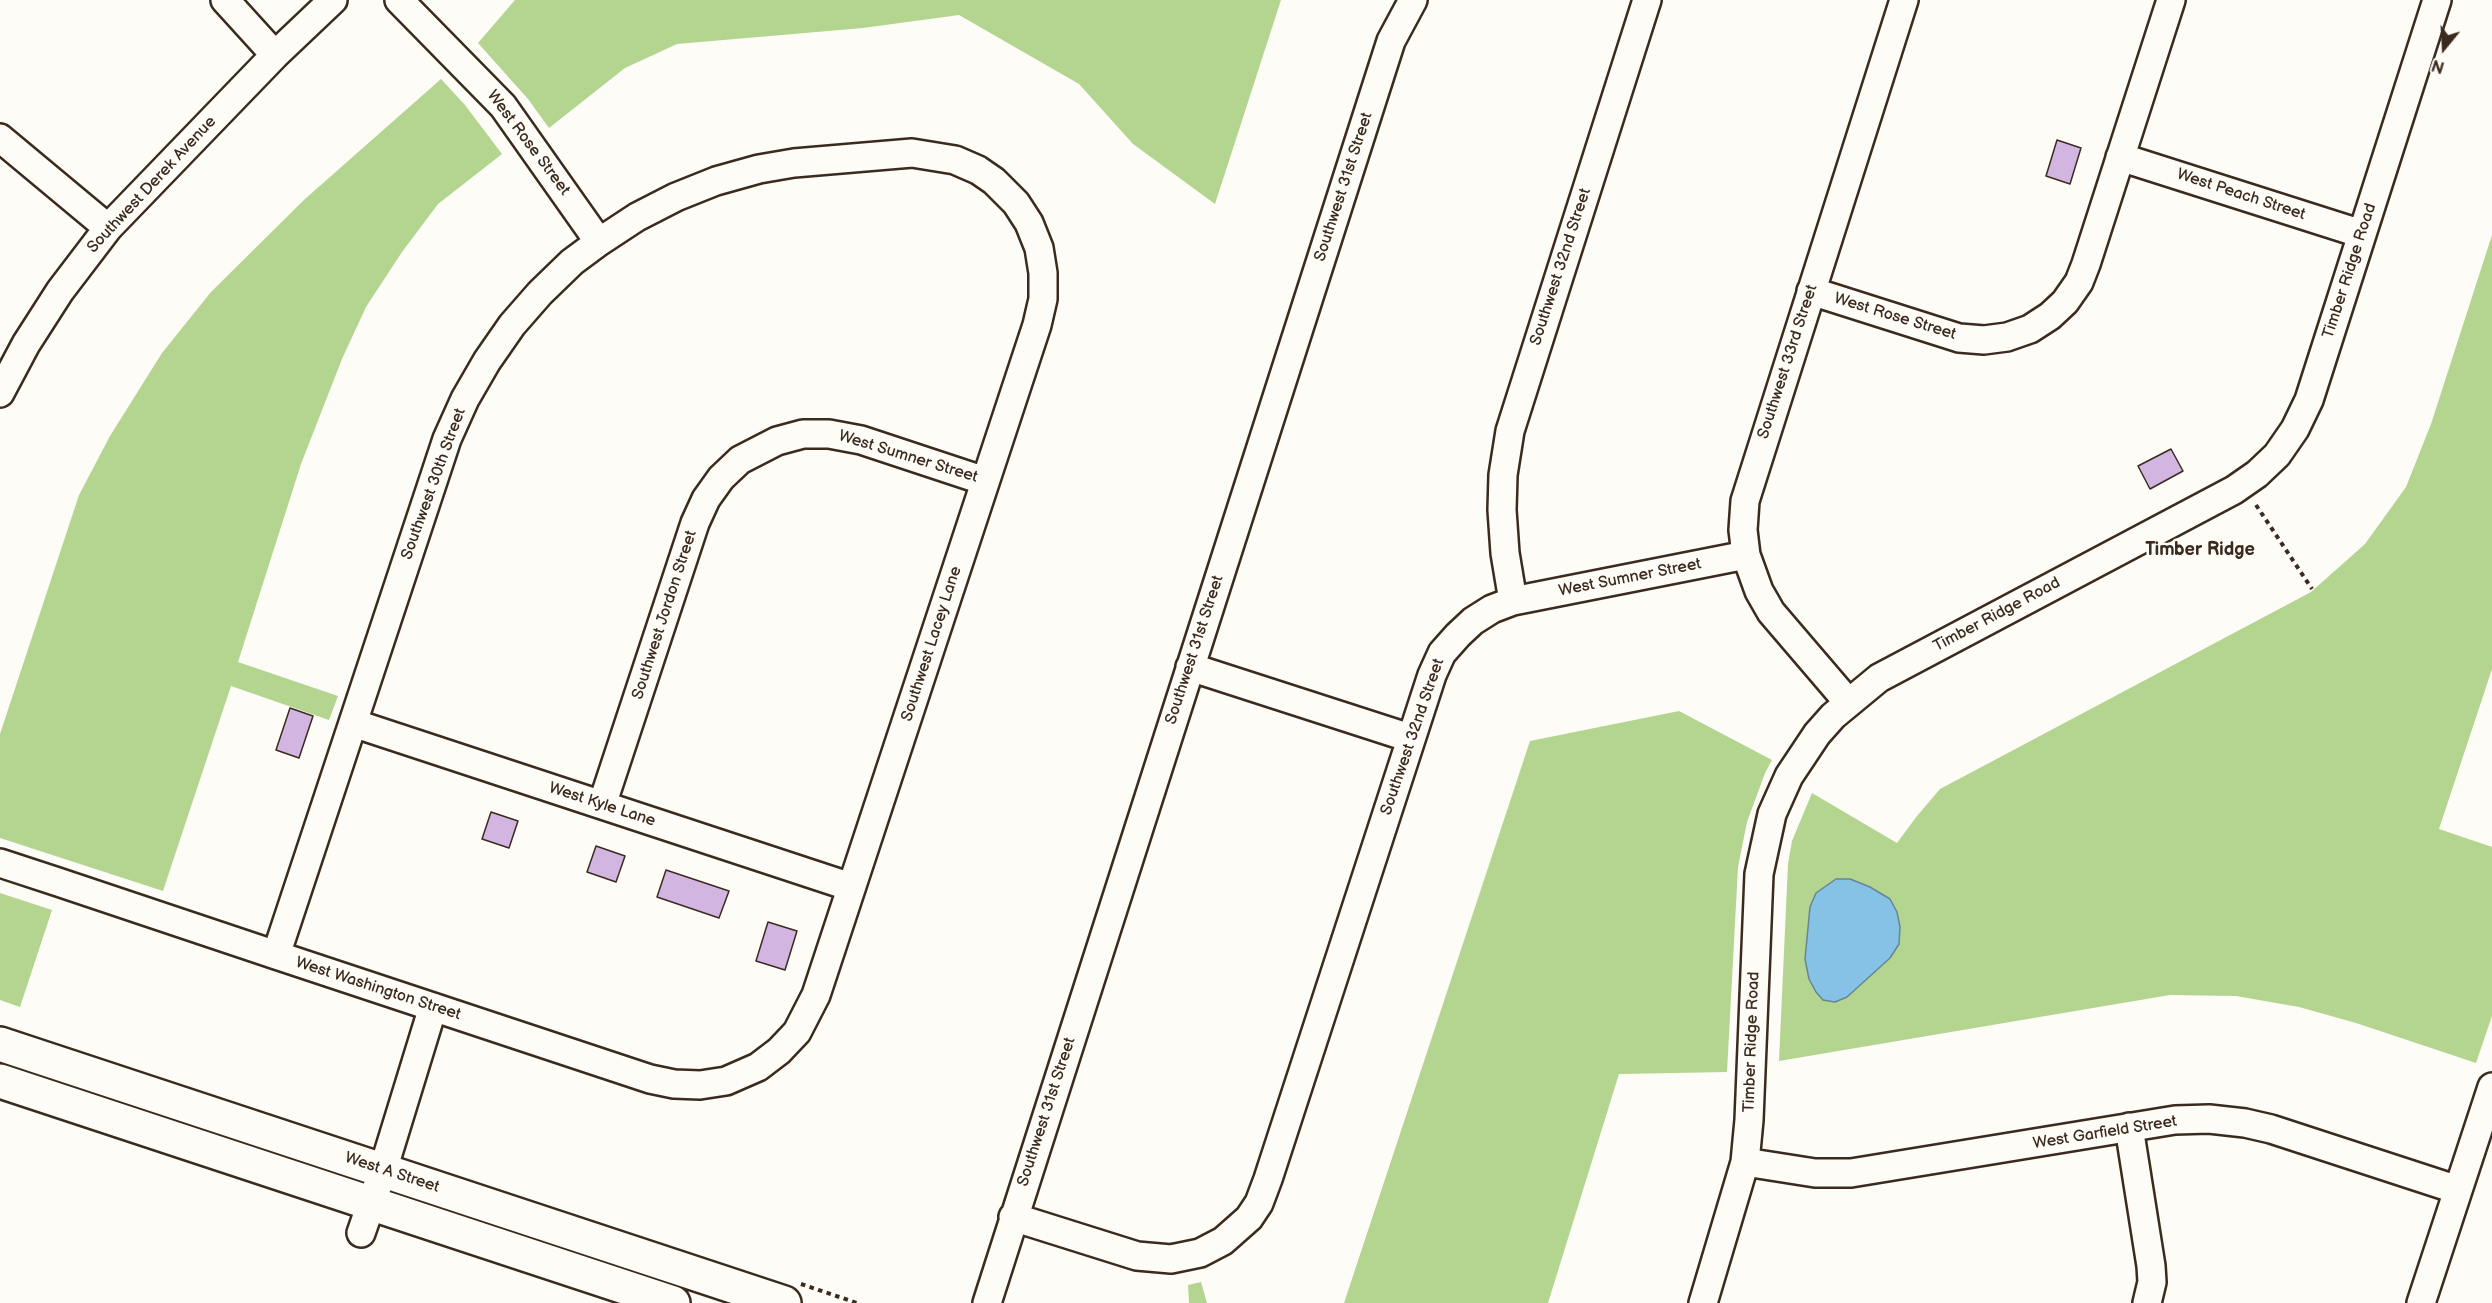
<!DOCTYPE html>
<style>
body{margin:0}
#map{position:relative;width:2492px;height:1303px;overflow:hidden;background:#fdfcf7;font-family:"Balsamiq Sans",sans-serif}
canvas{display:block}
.north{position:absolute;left:2414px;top:18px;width:60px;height:60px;-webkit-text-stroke:4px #fdfcf7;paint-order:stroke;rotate:198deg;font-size:16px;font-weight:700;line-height:24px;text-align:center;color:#3b2a1e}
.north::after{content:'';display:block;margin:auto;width:21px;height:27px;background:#3b2a1e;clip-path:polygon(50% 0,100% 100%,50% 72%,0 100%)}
</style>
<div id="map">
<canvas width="2492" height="1303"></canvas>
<div class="north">N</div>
</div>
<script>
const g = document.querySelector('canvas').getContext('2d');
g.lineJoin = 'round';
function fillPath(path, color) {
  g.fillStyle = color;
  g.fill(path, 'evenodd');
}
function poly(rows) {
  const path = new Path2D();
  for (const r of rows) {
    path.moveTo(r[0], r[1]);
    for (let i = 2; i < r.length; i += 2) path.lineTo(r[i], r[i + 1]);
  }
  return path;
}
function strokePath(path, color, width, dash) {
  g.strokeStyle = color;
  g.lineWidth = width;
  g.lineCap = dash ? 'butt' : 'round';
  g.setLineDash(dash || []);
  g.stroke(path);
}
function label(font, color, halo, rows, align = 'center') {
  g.font = font + ' "Balsamiq Sans",sans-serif';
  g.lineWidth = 5;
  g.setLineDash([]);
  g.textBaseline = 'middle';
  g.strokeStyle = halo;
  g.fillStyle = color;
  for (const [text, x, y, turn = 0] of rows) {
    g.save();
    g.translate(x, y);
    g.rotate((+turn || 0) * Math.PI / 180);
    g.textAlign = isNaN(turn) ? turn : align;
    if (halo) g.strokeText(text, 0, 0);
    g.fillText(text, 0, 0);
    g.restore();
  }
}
const green = poly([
 [515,0,1281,0,1215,204,1133,144,1079,84,959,15,863,28,677,44,625,68,549,128,528,99,478,43],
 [441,79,465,105,502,154,438,204,402,252,366,307,342,359,301,464,238,662,338,696,329,720,231,686,163,891,0,838,0,734,79,495,110,436,162,353,211,292,305,199],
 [2492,235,2492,669,2439,829,2492,847,2492,1016,2476,1063,2356,1023,2299,1007,2236,996,2170,995,1779,1061,1788,864,1792,841,1812,793,1897,843,1917,816,1940,789,2311,592,2365,544,2406,487,2431,424],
 [1679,711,1772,760,1765,773,1747,822,1738,867,1727,1072,1619,1074,1548,1303,1344,1303,1530,741],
 [0,893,52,910,20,1007,0,1000],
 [1201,1282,1207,1303,1189,1303,1188,1285]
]);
const water = poly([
 [1836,879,1850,879,1870,887,1890,899,1897,912,1900,927,1899,944,1890,958,1847,997,1835,1002,1823,1000,1816,992,1809,979,1805,959,1810,907,1816,893,1836,879]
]);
const building = poly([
 [2057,140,2081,148,2070,184,2046,176,2057,140],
 [2171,449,2183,471,2150,489,2138,466,2171,449],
 [290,708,313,716,299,758,276,750,290,708],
 [491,812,518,821,509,848,482,839,491,812],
 [596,846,625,856,616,882,587,872,596,846],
 [666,870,729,891,719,918,657,897,666,870],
 [768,922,797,931,785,970,756,961,768,922]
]);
const path = poly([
 [2256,505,2312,589],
 [801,1284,857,1303]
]);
const minor = poly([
 [225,0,275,55],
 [399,0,503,106,599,242],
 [0,138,108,228],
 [2120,157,2362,234],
 [1811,291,1959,338,1984,340,2007,337,2030,329,2050,316,2065,302,2079,282,2086,264,2171,0],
 [0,393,26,344,60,291,108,228,275,55,333,0],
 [1513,601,1746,555],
 [1190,667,1410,738],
 [1848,702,1771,612,1759,591,1746,555,1743,530,1745,501,1904,0],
 [353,723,851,887],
 [602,805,695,523,706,499,721,478,740,460,777,441,803,434,829,434,861,440,985,481],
 [0,863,58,882,276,955,650,1079,674,1084,700,1085,726,1081,758,1067,779,1051,797,1032,816,995,1037,325,1043,299,1043,273,1039,248,1029,223,1016,203,994,181,978,170,955,160,912,153,794,163,759,169,716,181,676,197,637,217,599,242,572,262,540,293,512,325,487,361,465,399,447,439,276,955],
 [2129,1127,2151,1266,2152,1282,2147,1303],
 [1745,1162,1815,1173,1851,1173,2175,1120,2209,1119,2245,1123,2271,1129,2458,1190],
 [1013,1217,1137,1256,1171,1259,1200,1253,1223,1241,1249,1218,1259,1203,1268,1179,1432,675,1442,653,1458,635,1473,621,1492,609,1513,601,1505,553,1502,510,1503,475,1510,431,1647,0],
 [361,1233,383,1170,433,1007],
 [987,1303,1391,41,1413,0],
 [1703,1303,1745,1162,1749,1120,1759,874,1772,814,1789,776,1817,734,1833,716,1879,678,2234,490,2257,474,2277,455,2295,429,2309,400,2437,0],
 [2421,1303,2492,1087]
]);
const major = poly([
 [0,1044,784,1303],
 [0,1081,673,1303]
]);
const streetNames = [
 ["West Rose Street",528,143,53],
 ["Southwest Derek Avenue",152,185,-47],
 ["Southwest 31st Street",1344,187,-72],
 ["West Peach Street",2241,195,18],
 ["Southwest 32nd Street",1561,267,-72],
 ["Timber Ridge Road",2350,271,-72],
 ["West Rose Street",1895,317,17],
 ["Southwest 33rd Street",1788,362,-72],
 ["West Sumner Street",908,457,17],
 ["Southwest 30th Street",434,484,-70],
 ["West Sumner Street",1630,578,-11],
 ["Southwest Jordon Street",665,615,-72],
 ["Timber Ridge Road",1997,615,-28],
 ["Southwest Lacey Lane",932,644,-72],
 ["Southwest 31st Street",1195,650,-72],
 ["Southwest 32nd Street",1413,737,-71],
 ["West Kyle Lane",602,805,18],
 ["West Washington Street",378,989,18],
 ["Timber Ridge Road",1752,1042,-88],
 ["Southwest 31st Street",1047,1112,-72],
 ["West Garfield Street",2105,1133,-9],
 ["West A Street",392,1173,18]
];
const neighbourhoodNames = [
 ["Timber Ridge",2200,550]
];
fillPath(green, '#b3d58f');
fillPath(water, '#86c2e6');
strokePath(water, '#688596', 1.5);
fillPath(building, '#d3b5e2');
strokePath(building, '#3b2a1e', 1.5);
strokePath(minor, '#3b2a1e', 32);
strokePath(major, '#3b2a1e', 38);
strokePath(path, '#3b2a1e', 4, [4.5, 4.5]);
strokePath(minor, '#fdfcf7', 27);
strokePath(major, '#fdfcf7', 33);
label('16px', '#3b2a1e', '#fdfcf7', streetNames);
label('bold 18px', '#3b2a1e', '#fdfcf7', neighbourhoodNames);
</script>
